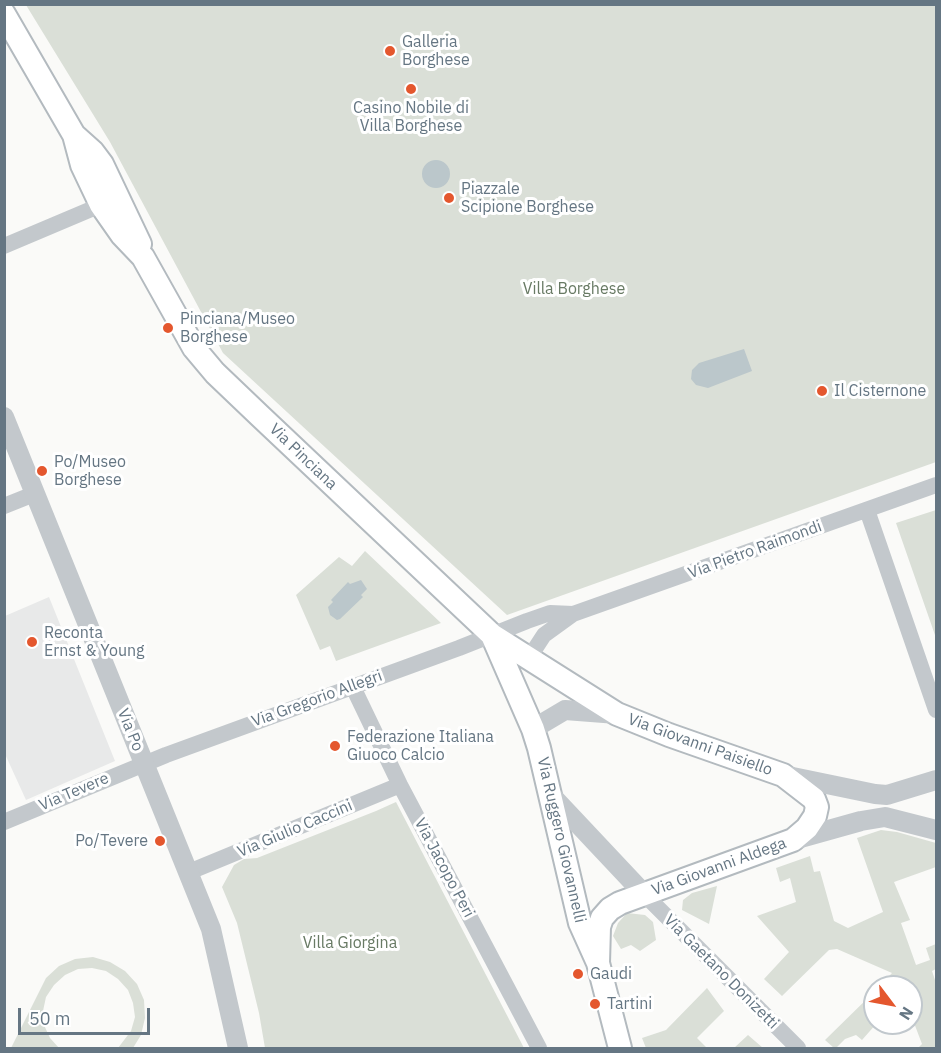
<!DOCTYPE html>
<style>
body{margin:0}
#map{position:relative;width:941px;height:1053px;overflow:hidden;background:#fafaf8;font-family:"IBM Plex Sans",sans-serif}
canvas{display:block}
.frame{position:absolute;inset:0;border:6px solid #657683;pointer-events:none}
.north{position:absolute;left:863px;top:975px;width:60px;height:60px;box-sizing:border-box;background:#fff;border:2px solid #c1c8cd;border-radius:50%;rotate:122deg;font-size:16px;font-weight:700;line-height:24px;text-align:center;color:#657683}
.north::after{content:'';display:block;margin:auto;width:21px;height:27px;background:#e4572e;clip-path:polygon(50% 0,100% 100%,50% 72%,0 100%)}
.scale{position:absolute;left:18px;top:1008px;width:132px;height:27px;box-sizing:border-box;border:3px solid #657683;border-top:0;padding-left:8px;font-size:18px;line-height:21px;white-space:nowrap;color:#657683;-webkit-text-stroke:4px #fff;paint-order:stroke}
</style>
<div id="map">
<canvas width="941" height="1053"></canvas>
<div class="frame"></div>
<div class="north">N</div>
<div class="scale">50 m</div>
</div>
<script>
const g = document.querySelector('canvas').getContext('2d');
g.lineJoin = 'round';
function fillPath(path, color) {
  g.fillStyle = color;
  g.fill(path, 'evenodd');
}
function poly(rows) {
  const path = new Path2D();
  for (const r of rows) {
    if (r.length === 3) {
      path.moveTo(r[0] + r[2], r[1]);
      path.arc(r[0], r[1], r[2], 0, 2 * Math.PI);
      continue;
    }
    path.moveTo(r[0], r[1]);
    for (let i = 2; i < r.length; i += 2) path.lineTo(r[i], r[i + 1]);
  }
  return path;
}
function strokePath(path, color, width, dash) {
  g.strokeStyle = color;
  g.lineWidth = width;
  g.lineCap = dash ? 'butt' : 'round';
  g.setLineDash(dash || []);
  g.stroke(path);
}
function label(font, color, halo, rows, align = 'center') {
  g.font = font + ' "IBM Plex Sans",sans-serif';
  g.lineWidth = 6;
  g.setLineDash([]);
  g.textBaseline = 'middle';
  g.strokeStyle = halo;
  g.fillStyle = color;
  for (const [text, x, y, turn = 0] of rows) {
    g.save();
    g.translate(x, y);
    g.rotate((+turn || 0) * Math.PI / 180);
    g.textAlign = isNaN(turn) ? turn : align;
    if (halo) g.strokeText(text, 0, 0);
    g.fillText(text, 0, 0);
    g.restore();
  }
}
const built = poly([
 [49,597,115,761,26,800,5,754,5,616]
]);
const green = poly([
 [26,5,936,5,936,462,507,615,223,353,110,142],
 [936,510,936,638,896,523],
 [365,551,441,623,336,661,330,646,320,650,296,595,339,557,352,566],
 [396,802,524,1048,265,1048,259,1013,237,923,222,887,234,865,244,859,257,858,376,811],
 [881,830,897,832,936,843,936,867,894,882,910,920,901,923,916,965,930,960,926,948,936,944,936,969,932,971,936,983,936,1048,918,1048,922,1044,911,1015,911,987,879,987,892,973,837,949,829,950,782,996,764,979,789,952,757,916,796,902,790,878,780,882,776,868,810,856,814,872,820,871,834,921,848,928,883,912,857,838],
 [717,886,709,924,682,910,683,900,692,893],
 [627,913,645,915,653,922,656,940,640,951,631,945,621,949,613,936,618,923],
 [93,957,110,962,125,971,137,984,144,1000,145,1018,141,1035,133,1048,118,1048,131,1031,135,1017,133,1003,128,990,118,979,106,971,92,968,78,969,65,975,54,985,46,997,43,1011,44,1025,50,1038,59,1048,11,1048,46,978,59,966,75,959],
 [707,988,724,1011,697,1038,707,1048,646,1048,642,1038,666,1030],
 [875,991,875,1023,877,1023,862,1040,856,1035,845,1039,836,1048,834,1048,825,1040],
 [748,1035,763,1048,734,1048]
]);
const water = poly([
 [436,174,14],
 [744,349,752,371,708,388,696,385,691,379,692,370,699,363],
 [361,580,367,589,361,595,363,597,340,619,337,620,330,615,328,607,333,602,331,600,348,582,350,584]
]);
const minor = poly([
 [4,246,101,205,109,211],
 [4,506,34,494],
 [867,510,936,710],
 [529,658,544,635,573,614,936,485],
 [352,685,400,785,539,1048],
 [4,822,166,755,459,648,527,621,550,613,573,614],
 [189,872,400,785],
 [645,895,798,1048]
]);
const tertiary = poly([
 [4,417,211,929,238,1048],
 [533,729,565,710,617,714],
 [783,775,875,794,887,795,936,780],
 [550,794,645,895],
 [793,840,861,821,885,817,936,830]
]);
const secondary = poly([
 [4,14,74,135,82,165,101,205,122,235,143,257,194,348,215,373,259,415,492,635,617,714,669,735,783,775,814,799,817,807,815,816,807,828,793,840,620,903,610,909,602,918,599,927,598,963],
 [74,135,93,152,102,164,140,244],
 [492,635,533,729,539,748,580,923,598,963,620,1048]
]);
const markers = [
 [390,51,6,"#e4572e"],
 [411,89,6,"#e4572e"],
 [449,198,6,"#e4572e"],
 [168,328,6,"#e4572e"],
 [822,391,6,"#e4572e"],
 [42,471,6,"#e4572e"],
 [32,642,6,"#e4572e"],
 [335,746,6,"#e4572e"],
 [160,841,6,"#e4572e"],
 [578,974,6,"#e4572e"],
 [595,1004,6,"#e4572e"]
];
const poiNames = [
 ["Galleria",402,42],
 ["Borghese",402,60],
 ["Casino Nobile di",411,108,"center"],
 ["Villa Borghese",411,126,"center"],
 ["Piazzale",461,189],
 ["Scipione Borghese",461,207],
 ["Pinciana/Museo",180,319],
 ["Borghese",180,337],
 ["Il Cisternone",834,391],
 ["Po/Museo",54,462],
 ["Borghese",54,480],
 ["Reconta",44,633],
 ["Ernst & Young",44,651],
 ["Federazione Italiana",347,737],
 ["Giuoco Calcio",347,755],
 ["Po/Tevere",148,841,"right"],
 ["Gaudi",590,974],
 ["Tartini",607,1004]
];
const parkNames = [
 ["Villa Borghese",574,289],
 ["Villa Giorgina",350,943]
];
const streetNames = [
 ["Via Pinciana",303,457,44],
 ["Via Pietro Raimondi",755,550,-20],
 ["Via Gregorio Allegri",317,699,-20],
 ["Via Po",130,730,68],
 ["Via Giovanni Paisiello",700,745,20],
 ["Via Tevere",74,792,-23],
 ["Via Giulio Caccini",295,829,-23],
 ["Via Ruggero Giovannelli",561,840,77],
 ["Via Giovanni Aldega",719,867,-20],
 ["Via Jacopo Peri",444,868,62],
 ["Via Gaetano Donizetti",721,972,45]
];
fillPath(built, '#e8e9e9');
fillPath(green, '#dadfd7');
fillPath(water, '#bbc7cb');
strokePath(secondary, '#b3babf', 26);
strokePath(minor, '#c3c8cc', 16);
strokePath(tertiary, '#c3c8cc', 20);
strokePath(secondary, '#fff', 22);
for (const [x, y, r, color] of markers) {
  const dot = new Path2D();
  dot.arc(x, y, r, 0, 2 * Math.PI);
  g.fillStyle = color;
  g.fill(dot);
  strokePath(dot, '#fff', 2);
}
label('16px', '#657683', '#fff', poiNames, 'left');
label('16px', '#687a64', '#fff', parkNames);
label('16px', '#657683', '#fff', streetNames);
</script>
